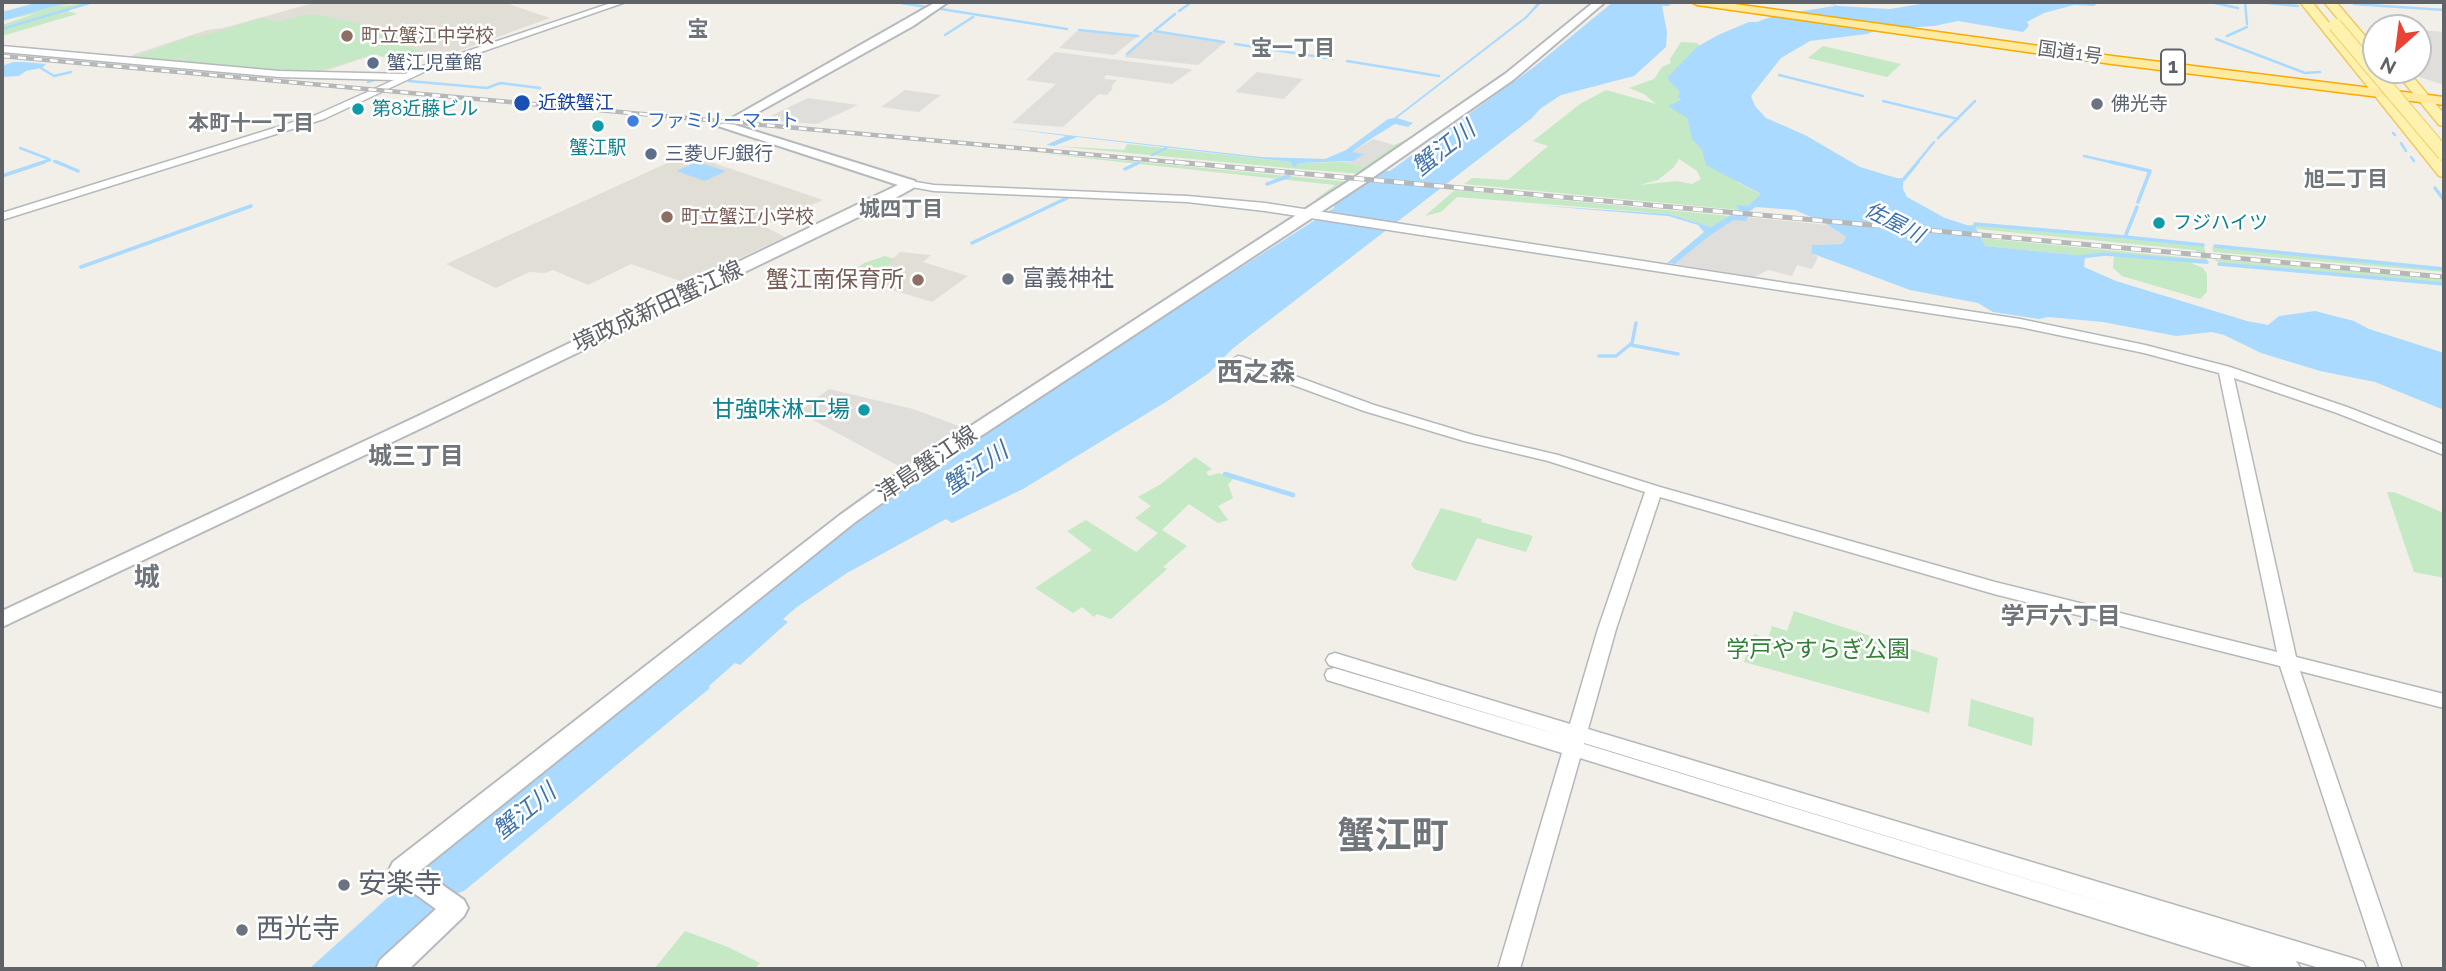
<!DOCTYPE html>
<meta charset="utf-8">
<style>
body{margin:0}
#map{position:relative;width:2446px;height:971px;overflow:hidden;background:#f1efe8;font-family:Raleway,sans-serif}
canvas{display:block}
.frame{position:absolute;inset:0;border:4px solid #5f6368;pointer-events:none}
.north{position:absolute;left:2362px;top:14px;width:70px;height:70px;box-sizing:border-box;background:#fff;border:2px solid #bfc1c3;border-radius:50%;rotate:208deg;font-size:19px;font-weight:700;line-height:28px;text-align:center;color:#5f6368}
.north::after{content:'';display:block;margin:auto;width:24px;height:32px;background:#ea4335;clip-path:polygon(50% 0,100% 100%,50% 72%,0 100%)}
</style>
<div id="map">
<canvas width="2446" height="971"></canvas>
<div class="frame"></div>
<div class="north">N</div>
</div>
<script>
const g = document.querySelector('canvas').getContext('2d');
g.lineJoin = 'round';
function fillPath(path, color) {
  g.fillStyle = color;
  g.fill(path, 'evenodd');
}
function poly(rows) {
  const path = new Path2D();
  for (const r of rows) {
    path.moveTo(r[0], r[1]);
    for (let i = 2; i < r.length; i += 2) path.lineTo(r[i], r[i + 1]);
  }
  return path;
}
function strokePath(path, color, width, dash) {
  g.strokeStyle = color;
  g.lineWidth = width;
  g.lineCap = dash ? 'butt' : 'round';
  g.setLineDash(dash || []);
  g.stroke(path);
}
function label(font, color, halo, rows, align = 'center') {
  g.font = font + ' Raleway,"Noto Sans JP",sans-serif';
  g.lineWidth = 5;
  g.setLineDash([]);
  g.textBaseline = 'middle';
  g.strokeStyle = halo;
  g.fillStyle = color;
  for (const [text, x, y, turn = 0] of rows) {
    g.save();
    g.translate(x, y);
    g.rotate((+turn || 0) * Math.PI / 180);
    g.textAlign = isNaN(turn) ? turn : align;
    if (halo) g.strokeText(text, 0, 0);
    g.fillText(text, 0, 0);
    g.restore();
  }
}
const industrial = poly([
 [2418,30,2444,32,2444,85,2414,75,2410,70,2418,70],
 [1077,31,1138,36,1114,55,1059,48],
 [1153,32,1224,43,1198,65,1124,57],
 [1055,52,1190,69,1192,70,1172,84,1106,75,1104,79,1117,80,1111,87,1113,88,1107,95,1099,94,1063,127,1012,123,1056,84,1026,80],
 [1257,72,1303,79,1284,99,1235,92],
 [905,90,941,95,919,112,881,107],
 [808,98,858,105,817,124,762,120],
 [1373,139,1394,145,1363,167,1342,162,1353,161,1354,153,1350,153],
 [1746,217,1828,225,1846,237,1842,244,1812,245,1811,252,1818,257,1812,269,1797,265,1792,276,1768,270,1755,277,1675,264,1708,237,1734,220],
 [829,389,913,409,967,429,908,471,798,412]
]);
const education = poly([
 [317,2,503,2,550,18,439,58,404,45,318,73,133,57,132,55,207,30,223,28],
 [687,154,823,200,763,226,785,237,686,283,631,264,588,285,553,270,545,273,529,272,496,288,446,264],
 [900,252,931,255,923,262,968,276,932,302,869,283]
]);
const green = poly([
 [70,2,81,2,57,7,92,2,65,10,77,14,2,36,2,25,37,13,2,21],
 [304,15,319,15,424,38,404,45,429,54,406,62,394,61,375,54,312,73,176,61,214,46,173,60,134,57,192,36,198,37,262,18,279,22],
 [1681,42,1697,43,1700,46,1670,77,1680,92,1681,113,1687,118,1692,138,1701,148,1705,158,1739,183,1762,195,1748,206,1737,206,1739,210,1464,184,1472,178,1508,180,1548,146,1533,141,1580,104,1606,90,1656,104,1644,94,1629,88,1654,79,1662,67,1671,63,1670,59],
 [1679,159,1697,171,1701,179,1692,184,1676,181,1639,185,1658,180,1674,167],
 [1823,46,1901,64,1887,77,1808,58],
 [1422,133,1363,174,1299,169,1054,146,1124,150,1127,144,1292,162,1294,168,1299,163,1342,162,1363,167,1394,145],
 [1037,153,1130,161,1351,182,1315,204,1316,199,1335,185],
 [1455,190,1730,216,1711,227,1669,214,1457,197,1441,212,1425,216],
 [1976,225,2204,246,2208,264,2191,263,2203,268,2207,274,2207,292,2200,299,2122,276,2113,268,2114,255,2085,256,1984,246,1981,238,2201,259,2195,250,1977,229,1974,227],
 [2212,247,2444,269,2444,272,2213,252],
 [885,256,894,259,869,283,846,276,864,263],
 [2214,259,2444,279,2444,284,2219,263],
 [1195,457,1212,469,1206,472,1209,476,1218,473,1234,478,1228,484,1233,498,1218,506,1228,520,1218,523,1189,504,1162,530,1187,546,1163,567,1167,569,1111,619,1097,614,1094,617,1082,607,1073,613,1035,588,1092,550,1067,531,1086,520,1136,552,1158,533,1135,518,1151,506,1138,497,1161,484],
 [2387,492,2394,492,2444,513,2444,578,2414,572],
 [1441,508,1482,519,1481,522,1533,536,1526,552,1477,538,1456,581,1416,570,1411,565],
 [1794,611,1938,658,1929,713,1744,662,1754,634,1768,639,1772,626,1787,631],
 [1971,699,2034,718,2032,746,1968,726],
 [685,931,728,947,760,963,754,969,654,969]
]);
const water = poly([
 [39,2,70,2,2,21,2,12],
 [1538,2,1542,2,1527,18,1397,118,1413,123,1408,127,1395,124,1369,140,1352,152,1364,154,1353,161,1299,163,1294,168,1291,162,1077,137,1054,146,1046,145,1066,136,1005,128,1261,157,1325,159,1346,150,1388,119,1394,118,1526,16],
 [1613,2,1673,2,1669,6,1662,6,1667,32,1666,47,1634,76,1561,95,1540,109,1532,118,1232,349,1209,373,1169,400,1023,489,952,523,946,519,847,573,797,607,783,619,788,622,740,665,735,663,709,686,710,688,464,891,458,893,376,969,309,969,425,864,685,661,825,546,901,492,1110,351,1334,208,1334,204,1355,188,1382,171,1390,171,1534,67],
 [1826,2,1838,6,1890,9,1933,2,2099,2,2094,6,2074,5,2044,13,2027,22,2029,26,2023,32,1958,21,1934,26,1880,29,1867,34,1810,41,1781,58,1751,96,1755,106,1766,118,1805,135,1860,167,1903,180,1903,189,1907,197,1945,218,1976,228,1985,246,2085,256,2084,267,2116,281,2247,321,2268,325,2279,316,2315,311,2354,321,2369,329,2444,353,2444,410,2375,382,2320,371,2261,353,2224,335,2212,332,2176,336,2103,322,2048,317,2039,319,1993,312,1978,303,1910,290,1811,253,1812,245,1842,244,1846,237,1825,223,1795,210,1756,207,1750,211,1746,221,1734,220,1708,237,1675,264,1667,263,1704,232,1698,225,1668,216,1533,205,1669,214,1711,227,1739,210,1736,205,1748,206,1761,194,1706,165,1702,150,1692,139,1687,118,1668,106,1681,100,1678,97,1680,92,1667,78,1697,47,1718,35,1749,22,1757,22,1776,15,1835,6],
 [13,62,24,62,46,64,42,68,26,71,19,76,2,77,2,66],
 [697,162,726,171,705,181,676,171]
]);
const streamFar2 = poly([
 [895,2,927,7],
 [2210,2,2238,8],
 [2245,2,2247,24],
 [2258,2,2298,6],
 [2354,4,2444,10],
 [941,9,1067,29],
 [1179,11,1189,4],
 [1175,14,1154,31,1224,42],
 [2,29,93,2],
 [1079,30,1138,36],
 [945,35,973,17],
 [2227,36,2247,27],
 [2216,39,2305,73,2320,72],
 [1235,44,1333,59],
 [1127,54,1151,33],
 [1347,61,1439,76],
 [41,68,54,76,71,72],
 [1779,75,1863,96],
 [409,81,487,88,500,83,540,88],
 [368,82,374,80],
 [1883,101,1958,119],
 [2393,133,2395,135],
 [1938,138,1975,101],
 [2401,143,2406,151],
 [20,148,49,159],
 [1152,155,1166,148],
 [2084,156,2119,164],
 [2411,157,2414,161],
 [54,161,61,164],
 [38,164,50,160],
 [1916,164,1934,142]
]);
const streamFar1 = poly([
 [57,162,78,171],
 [2111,162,2150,171,2138,202],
 [1125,169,1138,163],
 [2,176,44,162],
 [1897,180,1903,180,1918,162],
 [1267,184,1289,176],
 [2435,188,2444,200],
 [1969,227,1974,227,1975,224,2125,237,2137,207],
 [2125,237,2203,245],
 [972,243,1067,198],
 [2215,246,2444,269],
 [2079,257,2105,254,2207,262],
 [2219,264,2444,284],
 [81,267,251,206],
 [1631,345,1678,354],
 [1599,356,1616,356,1632,343,1636,323]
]);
const stream = poly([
 [1225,474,1293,495]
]);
const tertiary = poly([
 [614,2,626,2,426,71,324,119,2,220,2,213,316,115,394,80,279,77,2,52,2,46,279,71,405,74,420,67,614,2],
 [910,181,934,185,1187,196,1265,203,2020,319,2145,345,2230,367,2347,407,2444,445,2444,455,2337,413,2234,378,2296,657,2444,694,2444,708,2300,671,2402,969,2380,969,2280,666,1994,594,1660,497,1616,629,1588,729,2355,959,2363,962,2366,969,2323,969,2296,961,2301,969,2258,969,1580,758,1520,969,1498,969,1562,753,1327,680,1325,675,1327,670,1334,668,1566,737,1329,665,1326,660,1329,655,1335,653,1570,724,1598,629,1645,492,1548,461,1464,441,1364,411,1233,363,1231,360,1238,356,1243,357,1374,405,1473,435,1558,455,1660,487,1995,582,2277,652,2219,373,2144,353,2020,327,1265,211,1187,202,934,191,906,186,904,184,910,181],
 [1584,743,2138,913,1584,744,1584,743]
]);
const secondary = poly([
 [936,2,948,2,913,26,735,125,915,181,915,187,877,208,428,425,2,627,2,611,416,417,898,185,718,126,936,2],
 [1594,2,1605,2,1513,80,1365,183,917,478,854,523,421,870,464,900,468,908,464,916,409,969,376,969,380,960,436,909,393,878,389,870,393,862,840,515,903,470,1355,177,1505,74,1594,2]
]);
const primary = poly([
 [2300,2,2312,2,2444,164,2444,177,2439,176,2300,2],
 [2324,2,2336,2,2376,49,2376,61,2372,60,2324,2],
 [2394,70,2407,70,2444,114,2444,126,2439,125,2394,70]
]);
const trunk = poly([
 [1691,2,1720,2,2112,56,2444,97,2444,105,2112,64,1697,5,1691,2]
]);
const railFar1 = poly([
 [2,56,1194,164]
]);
const rail = poly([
 [1175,162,2444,277]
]);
const primaryBridge = poly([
 [2335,25,2444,154]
]);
const markers = [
 [347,36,7,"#8d6e63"],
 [373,63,7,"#5c6f8a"],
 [522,103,9,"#1a4fb4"],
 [2097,104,7,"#6b7280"],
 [358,109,7,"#0f9aa8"],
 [633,121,7,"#3f7fe0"],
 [598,126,7,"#0f9aa8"],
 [651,154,7,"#5c6f8a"],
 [667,217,7,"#8d6e63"],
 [2159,223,7,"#0f9aa8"],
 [1008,279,7,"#6b7280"],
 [918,280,7,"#8d6e63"],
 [864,410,7,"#0f9aa8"],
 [344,885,7,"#6b7280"],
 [242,930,7,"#6b7280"]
];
const farEducationnames = [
 ["町立蟹江中学校",361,36],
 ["町立蟹江小学校",681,217]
];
const farStreetnames = [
 ["国道1号",2070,53,8]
];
const farServicenames = [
 ["蟹江児童館",387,63],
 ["三菱UFJ銀行",665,154]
];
const farTransitnames = [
 ["近鉄蟹江",538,103]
];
const farWorshipnames = [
 ["佛光寺",2111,104]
];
const farCulturenames = [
 ["第8近藤ビル",372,109],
 ["蟹江駅",598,148,"center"],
 ["フジハイツ",2173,223]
];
const farShopnames = [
 ["ファミリーマート",647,121]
];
const farQuarternames = [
 ["宝",698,30]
];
const farNeighbourhoodnames = [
 ["宝一丁目",1293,49],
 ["本町十一丁目",251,124],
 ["旭二丁目",2346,180],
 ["城四丁目",901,210]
];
const shields = [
 [2173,67,24]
];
const shieldNames = [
 ["1",2173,67]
];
const farWaternames = [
 ["佐屋川",1894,223,27]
];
const worshipNames = [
 ["富義神社",1022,279]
];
const educationNames = [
 ["蟹江南保育所",904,280]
];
const streetNames = [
 ["境政成新田蟹江線",658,307,-25],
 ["津島蟹江線",927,464,-34]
];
const cultureNames = [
 ["甘強味淋工場",850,410]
];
const parkNames = [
 ["学戸やすらぎ公園",1818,650]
];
const waterNames = [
 ["蟹江川",1444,149,-38],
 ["蟹江川",976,469,-34],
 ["蟹江川",525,812,-39]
];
const neighbourhoodNames = [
 ["城三丁目",416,457],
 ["学戸六丁目",2061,617]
];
const quarterNames = [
 ["西之森",1256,373],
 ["城",147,578]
];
const nearWorshipnames = [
 ["安楽寺",358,885],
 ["西光寺",256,930]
];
const nearDistrictnames = [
 ["蟹江町",1393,837]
];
fillPath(industrial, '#e0deda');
fillPath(education, '#e1ded6');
fillPath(green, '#c5e8c5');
fillPath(water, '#aadaff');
strokePath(streamFar2, '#aadaff', 2.5);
strokePath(streamFar1, '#aadaff', 3.5);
strokePath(stream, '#aadaff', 4.5);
strokePath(tertiary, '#b5b8bc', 3);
strokePath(secondary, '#b6babf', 4);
strokePath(primary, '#f2c960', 3);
strokePath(trunk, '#f9ab00', 3);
fillPath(tertiary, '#fff');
fillPath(secondary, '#fff');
fillPath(primary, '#fff2af');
fillPath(trunk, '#feeaa1');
strokePath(railFar1, '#b6b7b8', 4.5);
strokePath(rail, '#b6b7b8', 5);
strokePath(railFar1, '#fff', 2.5, [8]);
strokePath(rail, '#fff', 3.5, [10]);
strokePath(primaryBridge, '#f2c960', 15, []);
strokePath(primaryBridge, '#fff2af', 13);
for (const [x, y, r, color] of markers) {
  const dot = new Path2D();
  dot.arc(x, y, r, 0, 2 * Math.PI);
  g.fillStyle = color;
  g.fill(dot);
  strokePath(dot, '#fff', 2.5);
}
label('19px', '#785e54', '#fff', farEducationnames, 'left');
label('19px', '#5f6368', '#fff', farStreetnames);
label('19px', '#4e5e75', '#fff', farServicenames, 'left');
label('19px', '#164399', '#fff', farTransitnames, 'left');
label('19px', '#5b616d', '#fff', farWorshipnames, 'left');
label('19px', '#0d838f', '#fff', farCulturenames, 'left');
label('19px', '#366cbe', '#fff', farShopnames, 'left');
label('bold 21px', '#70757a', '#fff', farQuarternames);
label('bold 21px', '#70757a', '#fff', farNeighbourhoodnames);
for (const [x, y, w] of shields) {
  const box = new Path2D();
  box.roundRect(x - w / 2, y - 17.5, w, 35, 5);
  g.fillStyle = '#fff';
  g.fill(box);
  strokePath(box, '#5f6368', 2);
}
label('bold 21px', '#5f6368', null, shieldNames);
label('italic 21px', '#4174aa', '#fff', farWaternames);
label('23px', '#5b616d', '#fff', worshipNames, 'left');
label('23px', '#785e54', '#fff', educationNames, 'right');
label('23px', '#5f6368', '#fff', streetNames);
label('23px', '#0d838f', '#fff', cultureNames, 'right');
label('23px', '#348238', '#fff', parkNames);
label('italic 24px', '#4174aa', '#fff', waterNames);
label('bold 24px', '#70757a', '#fff', neighbourhoodNames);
label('bold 26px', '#70757a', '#fff', quarterNames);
label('28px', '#5b616d', '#fff', nearWorshipnames, 'left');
label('bold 37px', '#70757a', '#fff', nearDistrictnames);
</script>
